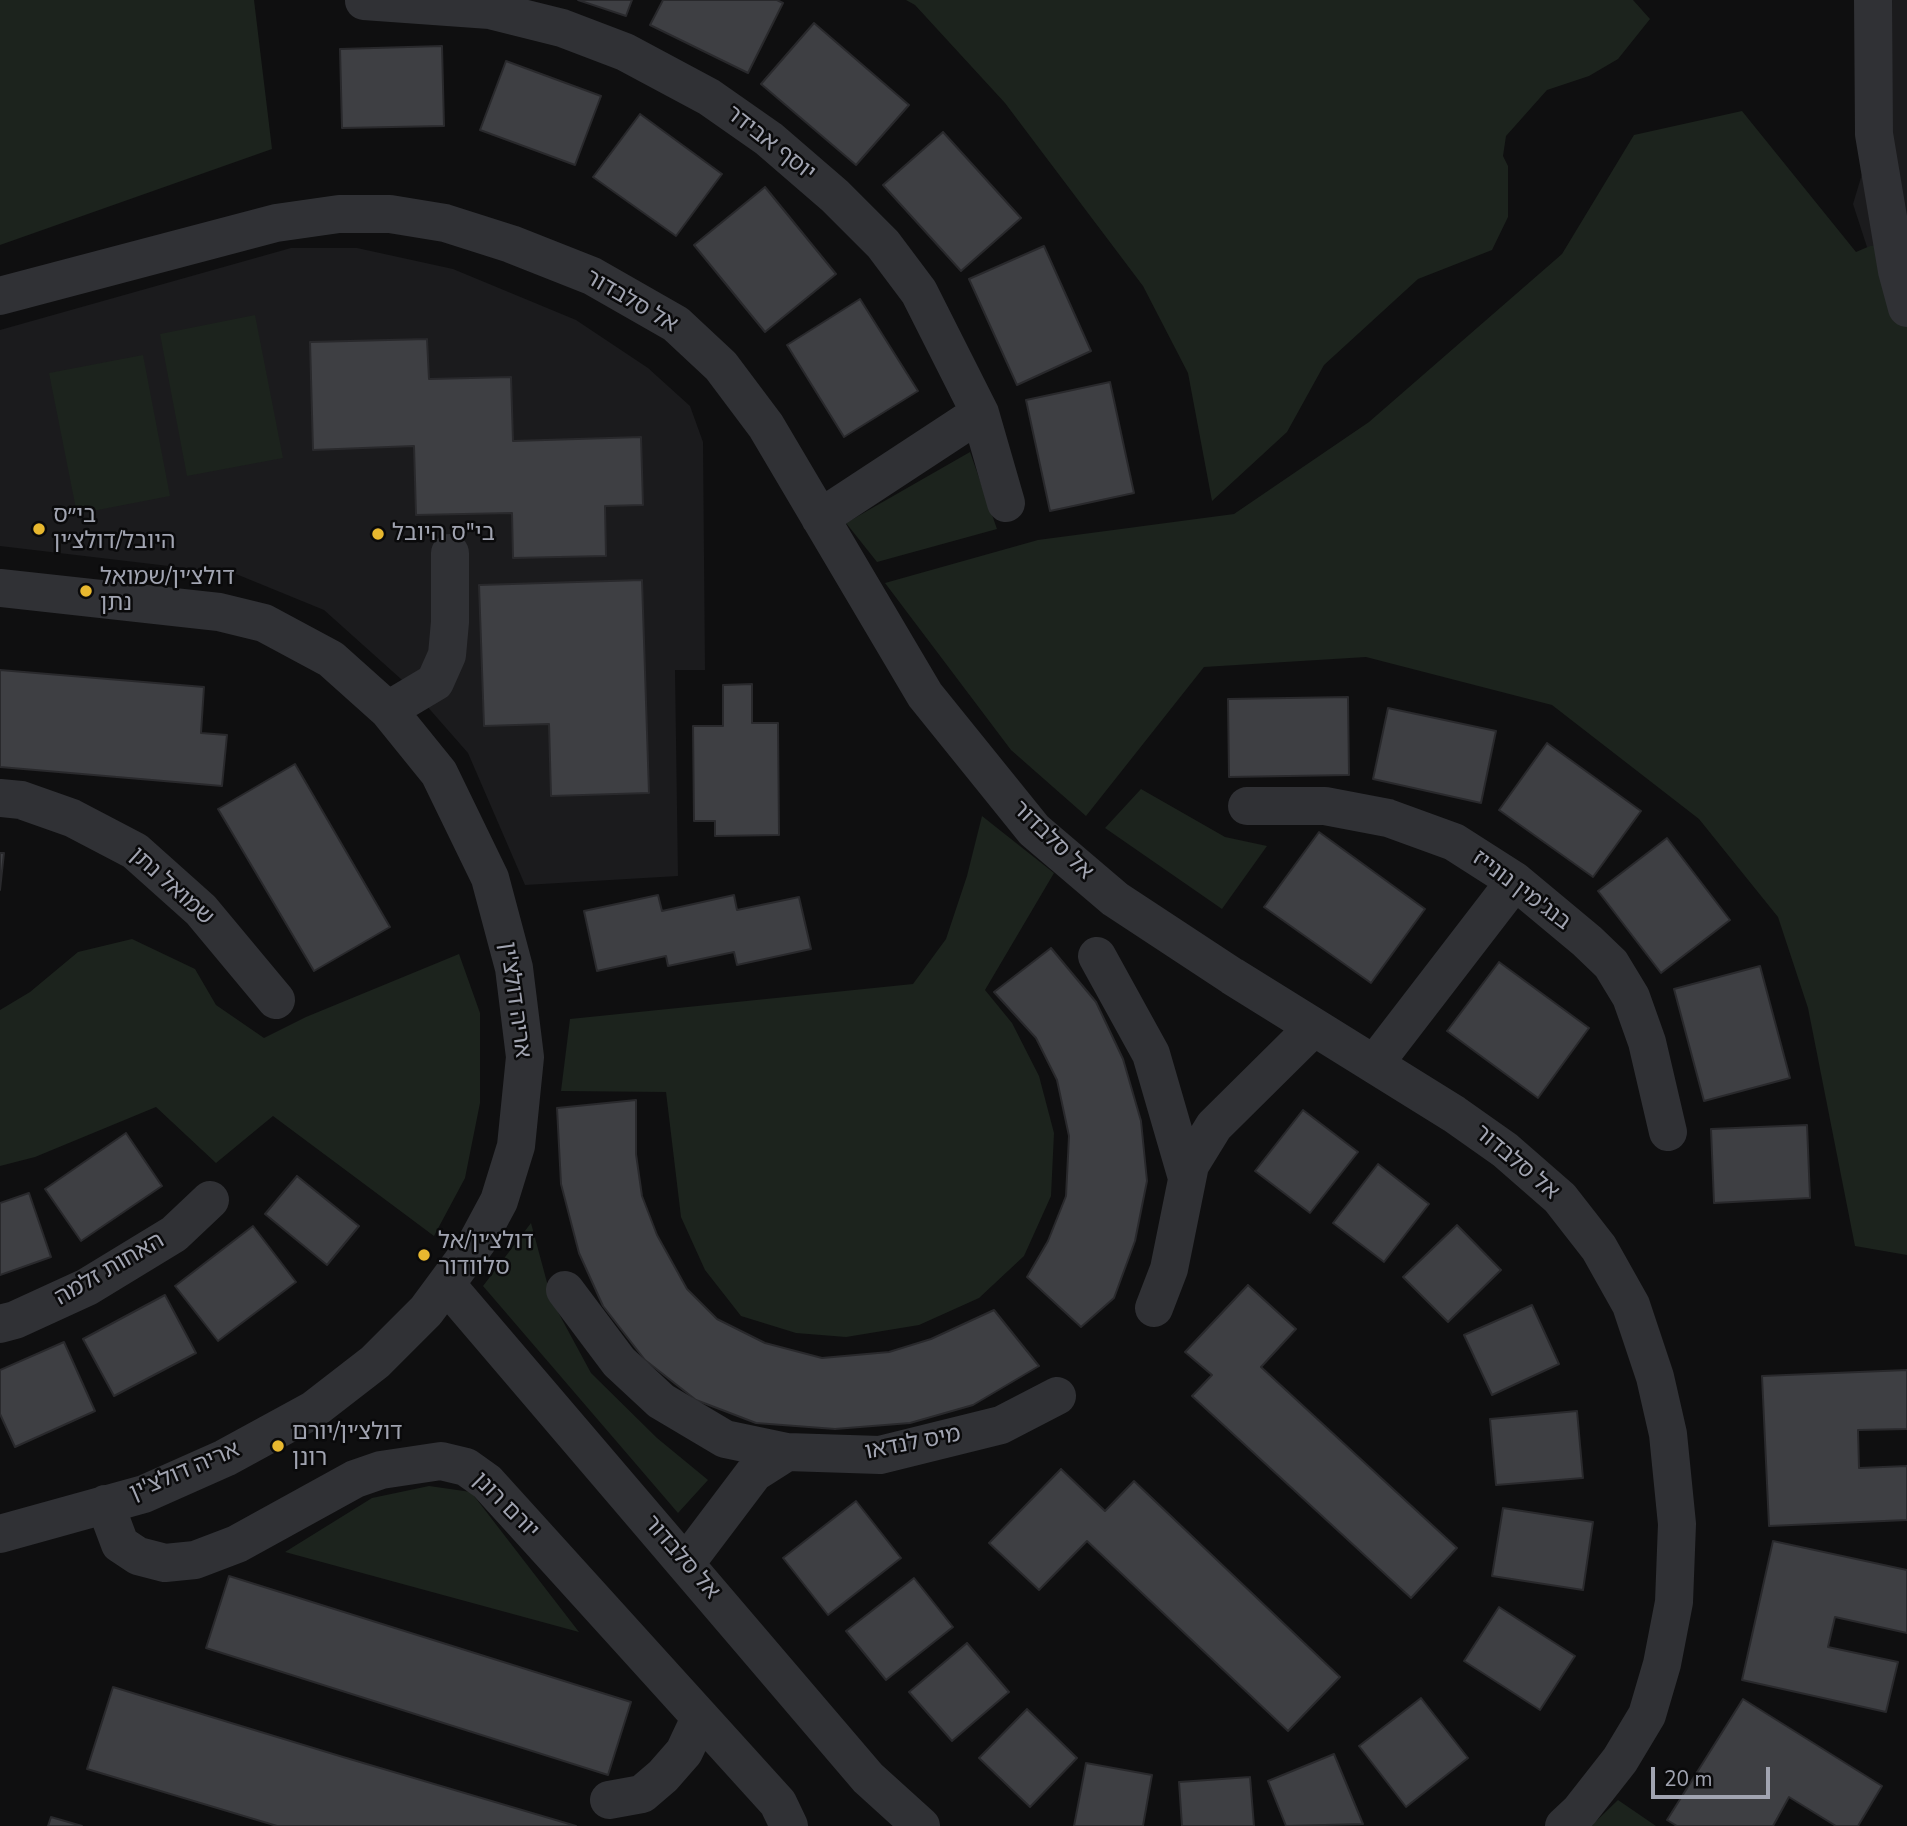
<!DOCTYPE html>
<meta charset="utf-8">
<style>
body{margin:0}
#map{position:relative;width:1907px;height:1826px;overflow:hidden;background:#0f0f10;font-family:"Nunito Sans",sans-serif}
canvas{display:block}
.scale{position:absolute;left:1651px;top:1767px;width:119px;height:32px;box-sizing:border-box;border:4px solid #a1a4b1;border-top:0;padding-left:9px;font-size:21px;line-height:24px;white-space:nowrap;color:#a1a4b1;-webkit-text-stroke:5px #0a0a0b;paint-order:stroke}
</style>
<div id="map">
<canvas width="1907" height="1826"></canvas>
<div class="scale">20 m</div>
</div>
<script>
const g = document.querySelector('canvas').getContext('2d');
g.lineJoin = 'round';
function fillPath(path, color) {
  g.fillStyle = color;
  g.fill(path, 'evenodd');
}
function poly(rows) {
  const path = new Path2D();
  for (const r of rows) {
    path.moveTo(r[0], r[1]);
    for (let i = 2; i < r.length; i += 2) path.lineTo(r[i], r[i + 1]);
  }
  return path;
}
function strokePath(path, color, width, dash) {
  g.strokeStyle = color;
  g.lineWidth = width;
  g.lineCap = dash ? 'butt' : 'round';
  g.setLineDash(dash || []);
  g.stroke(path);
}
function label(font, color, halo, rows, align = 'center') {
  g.font = font + ' "Nunito Sans","Noto Sans Hebrew",sans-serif';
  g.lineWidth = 5;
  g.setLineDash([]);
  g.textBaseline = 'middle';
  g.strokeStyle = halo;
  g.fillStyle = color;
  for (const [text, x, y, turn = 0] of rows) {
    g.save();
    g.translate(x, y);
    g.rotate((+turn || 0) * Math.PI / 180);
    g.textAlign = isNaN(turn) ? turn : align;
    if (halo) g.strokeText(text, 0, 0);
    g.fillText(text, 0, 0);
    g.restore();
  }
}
const built = poly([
 [1873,0,1907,0,1907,370,1853,204,1874,134],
 [291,248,357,248,453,269,576,320,648,368,690,406,703,442,705,670,675,670,678,876,525,885,468,753,411,688,324,610,236,574,0,546,0,330]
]);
const green = poly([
 [0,0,254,0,272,149,0,245],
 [906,0,1633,0,1650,19,1618,59,1589,76,1547,90,1506,136,1503,156,1508,166,1508,217,1492,250,1418,279,1324,365,1287,432,1212,501,1188,373,1143,286,1005,103,915,5],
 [1742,111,1856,252,1870,246,1881,245,1907,327,1907,1255,1855,1246,1808,1008,1778,917,1699,819,1552,705,1366,657,1204,667,1086,816,1011,750,885,583,1038,540,1234,514,1369,422,1562,254,1634,135],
 [255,315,283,458,187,476,160,334],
 [143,355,170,496,77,514,49,373],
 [970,452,997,529,877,562,846,523],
 [1141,789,1225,837,1267,846,1222,909,1105,828],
 [982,816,1054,873,985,990,1012,1023,1039,1076,1054,1133,1051,1196,1024,1256,979,1298,919,1325,846,1337,796,1333,741,1316,705,1270,681,1217,666,1092,561,1091,570,1019,913,984,946,939,967,876],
 [132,939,195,969,216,1005,264,1038,306,1017,459,954,480,1013,480,1103,465,1178,434,1236,273,1116,216,1163,156,1107,35,1157,0,1166,0,1010,30,992,78,952],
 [531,1223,552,1301,591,1373,657,1438,708,1480,678,1513,483,1286],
 [429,1486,471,1492,579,1632,285,1552,372,1498],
 [1618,1800,1656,1826,1591,1826]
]);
const building = poly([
 [578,0,632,0,626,16,578,0],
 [663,0,777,0,783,3,748,73,650,25,663,0],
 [814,23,909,105,856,165,761,84,814,23],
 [442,46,444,126,342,128,340,49,442,46],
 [506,61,601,96,575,165,480,130,506,61],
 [640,114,722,174,676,236,593,177,640,114],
 [943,132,1021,218,961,271,883,185,943,132],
 [765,187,836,274,765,332,694,245,765,187],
 [1044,246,1091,351,1017,385,969,279,1044,246],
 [860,299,918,391,844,437,787,345,860,299],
 [427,339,429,379,511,377,513,441,641,437,643,505,605,506,606,556,513,558,512,513,416,515,414,446,313,450,310,342,427,339],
 [1110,382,1134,493,1050,511,1026,400,1110,382],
 [642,580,649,793,551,796,549,724,484,726,479,585,642,580],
 [0,670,204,687,201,733,227,735,222,786,0,767,0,670],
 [752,684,752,723,778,723,779,835,715,836,715,821,694,821,693,726,723,726,723,685,752,684],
 [1348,697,1349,775,1229,777,1228,699,1348,697],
 [1388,708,1496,731,1481,803,1373,779,1388,708],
 [1547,743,1641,811,1593,877,1499,810,1547,743],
 [295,764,390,927,314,971,218,809,295,764],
 [1319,832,1425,909,1371,983,1264,907,1319,832],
 [1667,838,1730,920,1661,973,1598,891,1667,838],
 [0,853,4,853,0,890,0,853],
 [658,895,662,911,734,895,737,910,799,897,811,949,737,965,734,952,668,966,666,956,597,971,584,911,658,895],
 [1051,948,1096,1002,1123,1059,1141,1121,1147,1181,1135,1241,1114,1298,1081,1327,1027,1277,1048,1241,1066,1196,1069,1136,1057,1080,1036,1038,994,992,1051,948],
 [1499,962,1589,1028,1538,1098,1447,1031,1499,962],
 [1760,966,1790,1078,1704,1101,1674,989,1760,966],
 [636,1100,636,1154,642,1196,657,1235,687,1289,717,1319,765,1343,822,1358,889,1352,931,1339,994,1310,1039,1366,973,1405,910,1423,835,1429,756,1423,696,1400,645,1360,603,1306,579,1253,561,1184,557,1108,636,1100],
 [1303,1110,1358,1152,1310,1213,1255,1171,1303,1110],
 [1807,1125,1810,1198,1714,1203,1711,1129,1807,1125],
 [126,1133,162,1186,81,1241,45,1189,126,1133],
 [1378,1164,1429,1204,1384,1262,1333,1223,1378,1164],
 [297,1176,359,1226,327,1265,265,1214,297,1176],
 [29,1193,51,1257,0,1275,0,1203,29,1193],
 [1457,1225,1501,1270,1448,1322,1403,1277,1457,1225],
 [253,1226,296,1282,218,1341,175,1286,253,1226],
 [1248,1285,1296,1329,1261,1367,1457,1548,1411,1598,1192,1396,1212,1375,1185,1352,1248,1285],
 [165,1295,196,1353,114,1396,83,1339,165,1295],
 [1532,1305,1559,1364,1492,1395,1464,1335,1532,1305],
 [64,1342,95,1411,15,1447,0,1414,0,1370,64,1342],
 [1907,1370,1907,1429,1858,1430,1859,1468,1907,1466,1907,1520,1769,1526,1762,1376,1907,1370],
 [1577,1411,1583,1478,1496,1485,1490,1419,1577,1411],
 [1061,1469,1105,1511,1134,1481,1340,1677,1288,1731,1087,1541,1039,1590,989,1543,1061,1469],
 [856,1501,901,1558,828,1615,783,1558,856,1501],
 [1503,1508,1593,1522,1583,1590,1492,1576,1503,1508],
 [1773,1541,1907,1570,1907,1633,1835,1617,1828,1647,1898,1662,1886,1712,1742,1680,1773,1541],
 [229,1576,631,1702,608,1775,206,1648,229,1576],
 [914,1578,953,1627,886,1680,846,1631,914,1578],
 [1499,1607,1575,1656,1540,1710,1464,1661,1499,1607],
 [967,1643,1009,1692,952,1741,909,1692,967,1643],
 [113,1687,343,1757,576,1826,277,1826,87,1769,113,1687],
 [1421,1698,1468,1758,1406,1807,1359,1746,1421,1698],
 [1743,1699,1882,1786,1858,1826,1836,1826,1789,1797,1773,1826,1677,1826,1667,1820,1743,1699],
 [1027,1709,1077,1758,1030,1807,979,1758,1027,1709],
 [1334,1754,1363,1824,1286,1826,1268,1781,1334,1754],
 [1086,1763,1152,1775,1143,1826,1074,1826,1086,1763],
 [1250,1777,1254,1826,1182,1826,1179,1782,1250,1777],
 [51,1817,82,1826,48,1826,51,1817]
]);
const minor = poly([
 [1873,0,1874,134,1897,271,1907,308],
 [364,1,490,10,562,28,625,52,709,97,769,139,835,196,883,244,919,292,980,413,1006,503],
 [0,296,276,223,339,214,390,214,445,223,511,244,592,276,676,324,721,366,766,426,925,695,1034,830,1115,899,1232,976,1454,1114,1505,1150,1560,1198,1599,1248,1631,1305,1655,1377,1668,1434,1677,1524,1674,1602,1662,1664,1647,1715,1620,1760,1580,1811,1564,1826],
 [820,518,980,413],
 [0,588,219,612,264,623,331,659,388,710,439,773,490,878,514,968,525,1057,516,1146,499,1201,477,1242,426,1311,375,1362,313,1410,225,1458,144,1494,0,1534],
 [388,710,435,682,447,655,450,622,450,553],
 [0,798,21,800,72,818,135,851,201,910,276,1000],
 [1247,806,1325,806,1388,818,1454,842,1515,881,1587,941,1611,964,1631,997,1647,1042,1668,1132],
 [1097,956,1151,1054,1187,1178],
 [1375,1063,1515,881],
 [446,1284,868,1778,921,1826],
 [565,1290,619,1362,661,1401,725,1439,787,1452],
 [1154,1308,1169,1269,1190,1165,1214,1126,1314,1027],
 [0,1324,15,1320,87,1287,174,1234,210,1200],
 [105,1504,120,1544,138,1556,165,1563,195,1560,237,1544,355,1479,381,1470,441,1461,466,1467,487,1482,778,1803,789,1826],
 [686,1563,754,1473,787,1452,880,1455,1001,1425,1057,1396],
 [609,1800,642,1794,663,1776,684,1752,700,1718]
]);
const markers = [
 [39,529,7,"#e8b82f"],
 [378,534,7,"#e8b82f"],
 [86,591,7,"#e8b82f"],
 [424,1255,7,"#e8b82f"],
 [278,1446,7,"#e8b82f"]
];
const streetNames = [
 ["יוסף אבידר",770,144,38],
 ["אל סלבדור",631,302,30],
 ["אל סלבדור",1052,841,44],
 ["שמואל נתן",171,887,42],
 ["בנג'מין נונייז",1521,891,37],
 ["אריה דולצ'ין",514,1000,82],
 ["אל סלבדור",1516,1163,40],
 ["האחות זלמה",110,1270,-30],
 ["מיס לנדאו",913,1444,-11],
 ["אריה דולצ'ין",185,1472,-23],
 ["יורם רונן",505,1506,45],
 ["אל סלבדור",681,1558,49]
];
const poiNames = [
 ["בי״ס",53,516],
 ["היובל/דולצ׳ין",53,542],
 ["בי\"ס היובל",392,534],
 ["דולצ׳ין/שמואל",100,578],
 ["נתן",100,604],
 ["דולצ׳ין/אל",438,1242],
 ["סלוודור",438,1268],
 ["דולצ׳ין/יורם",292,1433],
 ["רונן",292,1459]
];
fillPath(built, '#1b1b1d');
fillPath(green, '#1c231d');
fillPath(building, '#3e3f43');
strokePath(building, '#29292c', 2);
strokePath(minor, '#303135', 38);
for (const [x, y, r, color] of markers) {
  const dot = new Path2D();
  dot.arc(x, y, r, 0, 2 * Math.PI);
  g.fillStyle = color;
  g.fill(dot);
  strokePath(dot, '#0a0a0b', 2.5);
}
label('23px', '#a1a4b1', '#0a0a0b', streetNames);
label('23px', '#a1a4b1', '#0a0a0b', poiNames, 'left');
</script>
